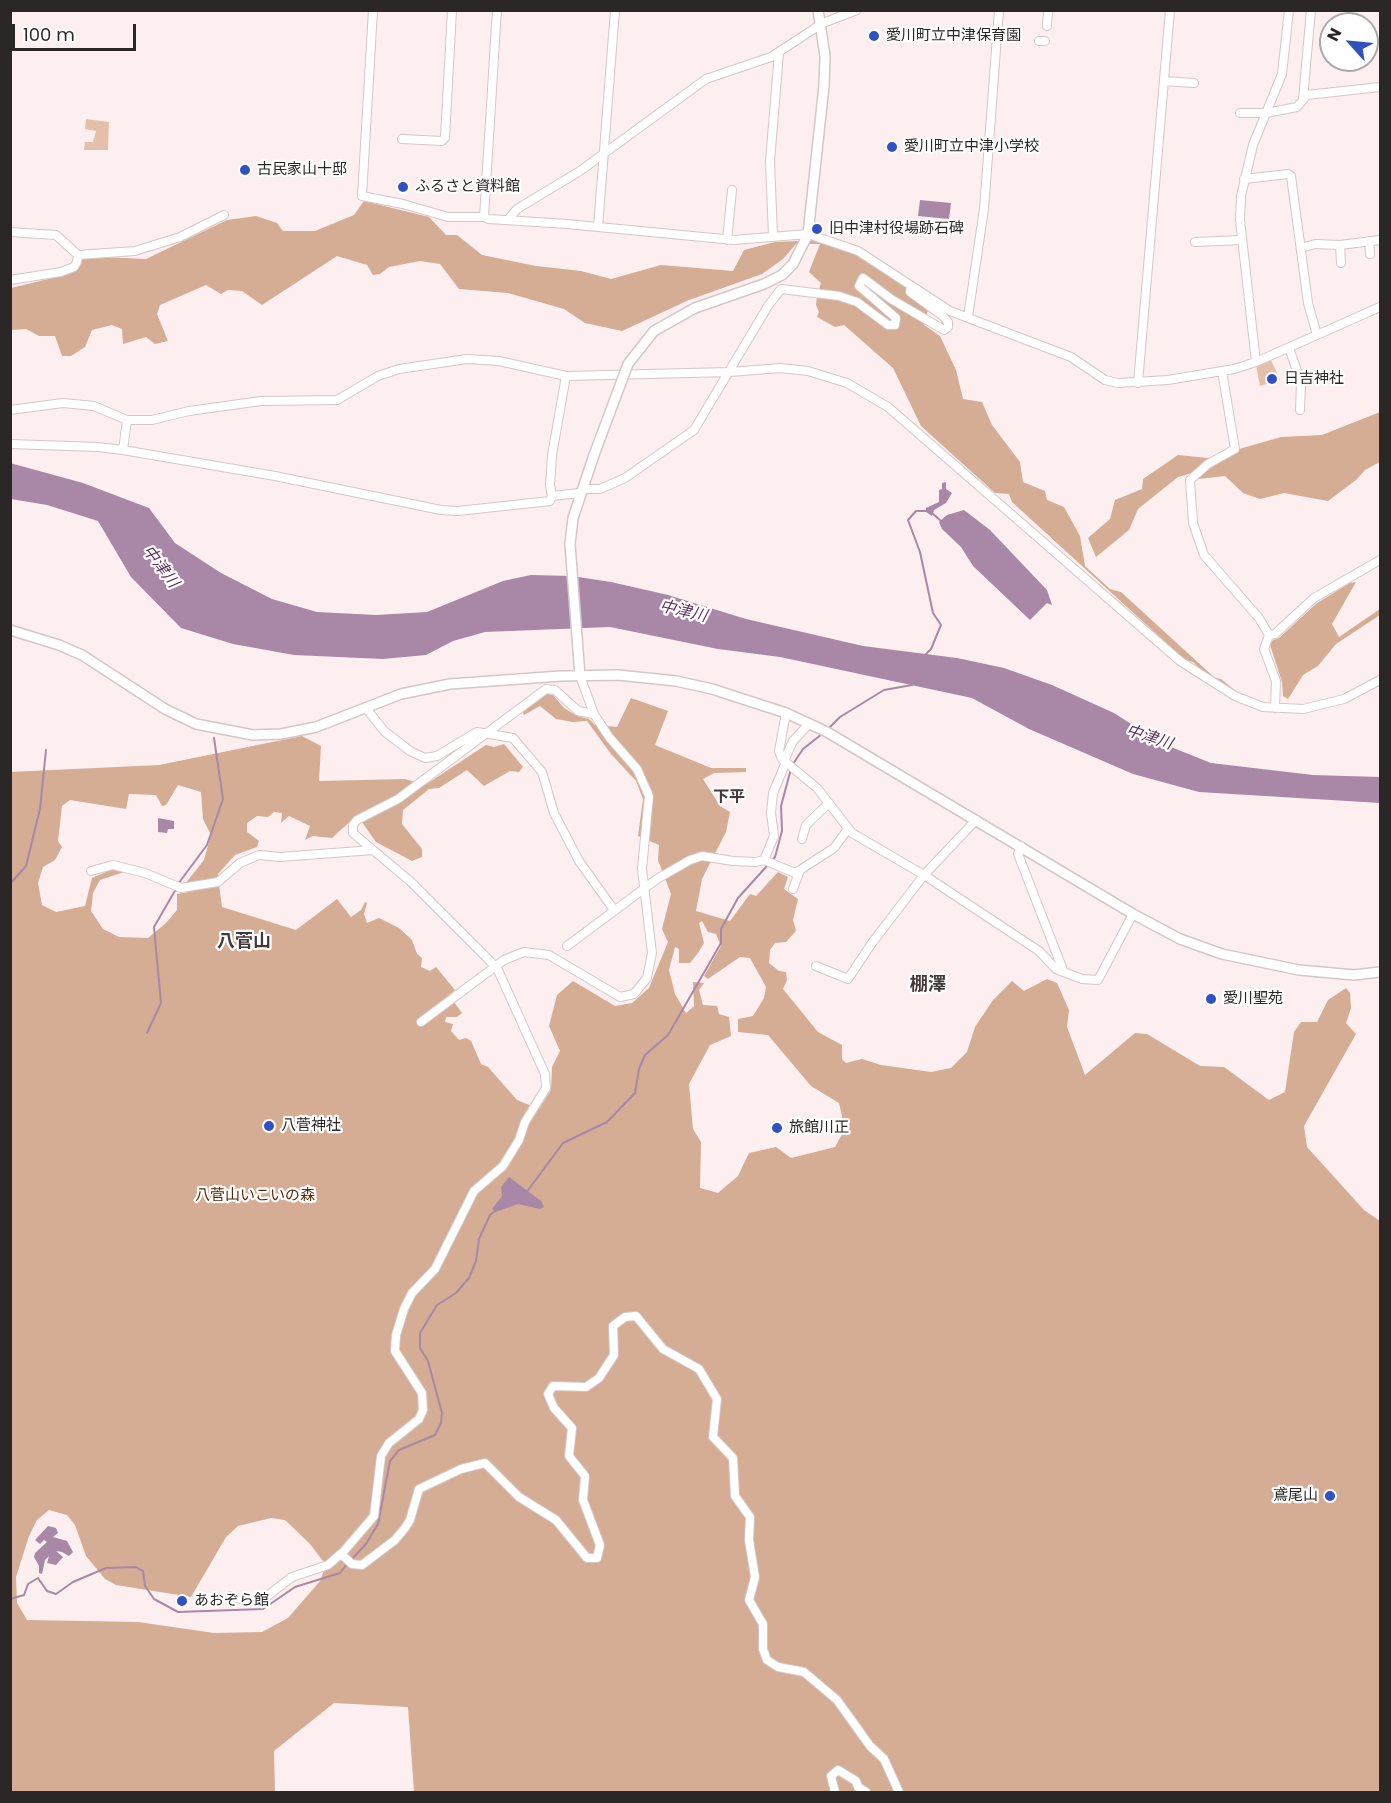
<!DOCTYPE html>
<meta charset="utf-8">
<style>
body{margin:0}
#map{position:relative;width:1391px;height:1803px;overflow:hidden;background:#fdeff0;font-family:Poppins,sans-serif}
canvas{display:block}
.frame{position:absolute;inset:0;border:12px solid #2c2727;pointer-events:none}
.north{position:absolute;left:1319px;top:12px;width:60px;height:60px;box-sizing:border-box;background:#fff;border:2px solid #aba9a9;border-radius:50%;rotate:297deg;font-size:16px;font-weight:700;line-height:24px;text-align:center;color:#2c2727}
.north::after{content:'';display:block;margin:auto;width:21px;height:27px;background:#3051c1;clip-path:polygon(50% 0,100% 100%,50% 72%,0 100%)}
.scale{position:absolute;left:12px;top:24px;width:124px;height:27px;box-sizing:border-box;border:3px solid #2c2727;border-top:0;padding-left:8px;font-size:18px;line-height:21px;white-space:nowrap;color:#2c2727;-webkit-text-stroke:4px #fff;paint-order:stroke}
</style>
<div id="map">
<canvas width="1391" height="1803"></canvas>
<div class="frame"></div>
<div class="north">N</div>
<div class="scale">100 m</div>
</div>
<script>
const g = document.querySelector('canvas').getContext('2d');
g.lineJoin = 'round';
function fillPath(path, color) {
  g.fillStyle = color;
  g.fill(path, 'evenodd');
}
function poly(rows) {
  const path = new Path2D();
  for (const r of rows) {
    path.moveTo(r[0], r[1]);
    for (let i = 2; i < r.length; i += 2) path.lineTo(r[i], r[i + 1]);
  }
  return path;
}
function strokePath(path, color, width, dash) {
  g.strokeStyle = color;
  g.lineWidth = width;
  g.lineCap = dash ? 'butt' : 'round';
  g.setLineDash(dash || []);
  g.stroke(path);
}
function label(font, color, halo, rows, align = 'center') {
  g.font = font + ' Poppins,"Noto Sans JP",sans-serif';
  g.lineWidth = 4.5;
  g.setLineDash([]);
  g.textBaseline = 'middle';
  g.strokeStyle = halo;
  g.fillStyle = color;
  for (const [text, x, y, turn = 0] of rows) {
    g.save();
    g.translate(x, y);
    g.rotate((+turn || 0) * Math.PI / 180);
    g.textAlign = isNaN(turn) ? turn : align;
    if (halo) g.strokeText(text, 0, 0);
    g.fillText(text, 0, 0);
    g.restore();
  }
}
const green = poly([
 [86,119,109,122,108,150,84,150,85,142,93,142,96,131,85,129],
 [1271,360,1280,380,1260,386,1256,365]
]);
const forest = poly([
 [364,201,429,217,446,235,457,235,482,255,536,266,581,271,611,279,661,265,733,271,744,250,775,242,821,240,857,255,901,283,929,306,924,325,940,336,956,370,963,399,982,402,992,425,1020,462,1023,482,1045,491,1047,500,1064,507,1080,536,1085,566,1110,589,1121,592,1215,678,1221,679,1237,692,1211,679,1193,662,1185,660,1012,502,1009,494,995,493,921,426,893,368,844,325,835,327,817,317,819,312,816,305,817,296,821,283,809,272,820,244,796,244,783,259,762,274,689,300,622,331,585,323,564,309,508,293,459,289,440,264,420,261,389,267,380,274,373,275,367,265,337,256,262,305,242,291,228,290,221,294,206,285,160,305,157,314,168,341,155,344,146,337,123,344,122,329,112,325,92,330,85,347,71,356,62,356,55,336,39,336,26,329,11,330,11,288,65,275,78,256,146,259,227,220,256,216,277,223,283,231,315,231,354,215],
 [1380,412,1380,462,1365,470,1356,480,1328,501,1284,493,1260,499,1243,493,1225,476,1199,479,1192,473,1178,477,1138,509,1129,530,1096,557,1088,538,1110,519,1115,500,1142,489,1143,479,1178,455,1208,458,1281,437,1322,435],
 [1356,582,1332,624,1339,637,1380,609,1380,615,1336,644,1318,666,1303,675,1288,699,1283,696,1282,682,1270,645,1273,640,1279,638,1317,603,1350,583],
 [547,694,553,695,564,708,577,716,589,719,595,725,617,727,631,698,668,711,655,745,711,768,746,768,746,772,714,773,703,779,720,806,730,812,726,832,702,879,696,911,730,921,750,894,756,896,778,872,788,877,784,889,798,899,793,920,796,931,786,942,775,943,770,950,769,963,779,971,786,972,787,980,783,989,818,1032,842,1045,842,1059,846,1063,862,1059,881,1065,931,1072,951,1068,967,1052,975,1027,993,1000,1012,981,1024,991,1047,979,1057,983,1069,1010,1067,1027,1085,1075,1135,1033,1147,1034,1200,1066,1224,1067,1269,1100,1285,1092,1294,1032,1301,1022,1317,1022,1328,1000,1346,988,1350,993,1351,1008,1346,1023,1356,1034,1304,1126,1307,1147,1364,1210,1380,1221,1380,1792,414,1792,408,1707,334,1703,274,1751,275,1792,11,1792,10,772,159,765,302,736,321,746,319,781,405,779,425,785,486,745,494,747,504,744,523,767,519,772,510,771,484,786,467,770,439,788,429,789,403,810,402,824,422,849,422,857,412,861,376,842,357,815,332,838,313,836,305,840,310,826,289,816,281,823,282,813,274,812,268,817,257,816,247,823,247,832,259,841,257,847,235,855,218,874,218,878,195,883,194,890,219,885,222,907,296,930,337,899,351,917,361,910,365,902,367,903,364,914,367,923,379,918,399,928,412,940,417,954,422,958,421,967,430,971,436,967,455,990,449,995,462,1013,457,1017,446,1017,445,1022,453,1024,451,1031,459,1040,466,1038,471,1041,481,1064,488,1067,517,1100,539,1109,551,1090,552,1067,560,1051,549,1026,557,995,573,981,615,1006,632,1003,649,988,668,942,662,929,671,894,658,860,659,845,638,836,643,799,636,781,611,754,587,721,573,722,556,719,540,706,524,715,523,712],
 [178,785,201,792,203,819,211,835,204,860,185,884,189,884,189,892,177,894,177,910,166,923,148,938,119,937,103,929,91,911,93,893,100,880,124,872,113,869,92,878,85,906,56,912,42,905,38,883,43,867,55,860,62,847,58,841,62,806,70,800,126,809,129,794,156,795,162,806,166,805],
 [702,921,708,932,716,934,721,946,704,976,708,979,740,957,750,958,766,987,764,998,753,1016,738,1019,738,1032,768,1035,811,1086,839,1103,845,1129,835,1147,791,1158,776,1147,749,1153,738,1176,718,1193,700,1188,701,1142,693,1129,689,1084,710,1045,731,1036,729,1017,719,1014,717,1006,703,1005,699,990,704,983,693,982,694,1006,686,1013,675,994,669,970,675,947,679,949,679,963,690,963,698,953,704,943,699,923],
 [49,1510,67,1515,75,1525,86,1556,105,1579,116,1585,191,1597,226,1537,238,1526,271,1518,285,1520,310,1544,326,1565,320,1581,288,1618,262,1632,214,1633,138,1622,27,1620,17,1603,16,1577,29,1536,37,1520]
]);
const water = poly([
 [920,200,951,203,949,219,918,216],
 [10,463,83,483,149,508,175,543,221,573,272,599,317,612,376,615,427,612,503,581,531,575,572,576,611,582,668,595,746,619,863,646,957,658,1004,668,1052,685,1114,713,1161,743,1211,763,1313,775,1380,777,1380,803,1199,792,1133,774,1029,729,972,698,780,657,718,649,610,627,485,632,453,641,426,655,383,659,294,655,233,644,181,628,131,577,98,521,47,505,11,499],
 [946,482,946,489,952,493,946,503,934,510,932,516,926,512,926,508,939,502,939,490,942,489,942,483],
 [964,510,990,530,1047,590,1052,605,1047,603,1030,620,973,566,961,547,942,529,939,522,947,515],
 [158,818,174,821,174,829,168,829,167,833,158,832],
 [509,1177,541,1201,544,1207,540,1209,518,1204,496,1212,492,1209,502,1196,501,1187],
 [48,1526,56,1528,58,1533,53,1537,67,1541,73,1552,69,1556,62,1552,56,1551,63,1557,56,1565,47,1563,49,1556,45,1560,42,1574,39,1573,39,1566,34,1557,35,1553,47,1542,44,1540,40,1544,35,1540]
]);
const stream = poly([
 [932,513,941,521],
 [924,656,931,649,941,625,933,613,920,552,908,520,916,511,927,511],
 [829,728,840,717,884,690,912,685],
 [793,764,803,749,822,734],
 [10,884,26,866,40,809,46,750],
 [178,884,207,845,223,799,214,738],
 [147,1033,161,1003,154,927,176,889],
 [526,1193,563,1143,607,1122,635,1093,639,1069,645,1055,668,1035,721,943,721,929,738,898,775,857,782,831,781,806,791,769],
 [351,1560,366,1544,378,1524,390,1461,399,1450,435,1435,441,1423,442,1413,428,1361,420,1348,420,1333,437,1305,456,1293,469,1278,476,1261,479,1239,490,1215,496,1210],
 [10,1599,24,1595,28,1584,38,1578,47,1591,56,1594,73,1582,106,1568,136,1567,143,1571,145,1586,154,1599,178,1612,263,1609,295,1587,340,1573,347,1564]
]);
const minor = poly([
 [373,10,362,196,403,204,448,217,484,217],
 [497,10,484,217,489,219,567,224,734,240,808,234,858,251,950,311,1071,357,1105,380,1118,383,1168,380,1234,369,1256,362,1380,307],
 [1047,26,1048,10],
 [1039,41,1045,41],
 [1164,81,1194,83],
 [1303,99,1311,10],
 [1240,113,1266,113,1297,107,1307,95,1380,87],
 [402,139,442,141,445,138,452,10],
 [1244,179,1288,174,1291,176,1308,303,1317,335],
 [508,220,517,209,580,171,706,79,771,57,823,23,857,10],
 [598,227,615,10],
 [10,232,56,235,78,255,135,251,180,237,224,215],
 [773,236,770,161,779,53],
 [727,240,732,190],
 [1369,241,1370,254],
 [1195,242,1242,240],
 [1340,245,1341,263],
 [1301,248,1315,244,1340,245,1380,240],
 [10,280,61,272,74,267,77,262,78,255],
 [968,317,984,209,999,10],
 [1289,348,1301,382,1300,410],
 [1256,362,1240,220,1241,196,1253,145,1282,74,1289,10],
 [1222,371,1235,449,1208,464,1190,480,1193,523,1204,555,1259,618,1269,635,1264,649,1276,681,1275,708],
 [566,376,730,372,780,368,808,371,847,383,888,407,1180,661,1235,696,1263,707,1303,709,1344,699,1380,680],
 [1138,383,1170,10],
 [10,410,63,403,94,406,127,420,152,420,189,411,261,401,337,400,378,376,399,369,467,359,499,361,566,376,552,455,550,485,552,496,580,493,585,489,600,489,625,478,694,430,768,306,781,289,839,296,857,302,888,325,895,325,896,318,859,286,863,278,891,299,944,330,948,327,948,322,943,316,910,292,911,286],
 [10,444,98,447,123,450,275,476,441,510,458,511,550,501,552,496],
 [123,450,127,420],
 [1269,635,1275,634,1314,598,1380,560],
 [366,708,384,731,410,751,425,758,437,756,477,732,513,738,542,772,554,813,579,861,614,910],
 [786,713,779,751,782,759,817,788,852,833,924,875,872,943,848,979,816,966],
 [784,761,793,741,809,724],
 [786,762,773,793,771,813,774,836,764,860,795,873,800,870],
 [976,820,924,875,1039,951,1056,969,1082,979,1098,980,1133,914],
 [802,839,806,825,829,803],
 [1021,846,1018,854,1063,970],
 [373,850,353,833,353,825,357,820,398,799,546,689,555,690,578,711,594,714],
 [91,871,113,865,145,873,181,888,218,882,240,863,259,855,280,857,373,850,411,882,497,968,545,1074,546,1088,525,1122,519,1140,503,1166,474,1191,435,1269,412,1293,404,1309,396,1335,395,1351,422,1393,423,1410,419,1419,389,1443,381,1456,374,1516,344,1551,328,1565,292,1577,262,1600,248,1601,230,1596],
 [793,889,800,870,834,848,848,829],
 [567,946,657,879,690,860,702,856,733,861,756,862,764,860],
 [421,1022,504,960,524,952,549,955,620,997,634,994,647,978,652,953,642,869,649,796,637,769,609,737,594,714,580,676],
 [341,1554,352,1564,362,1565,395,1540,405,1528,410,1520,419,1489,461,1469,485,1463,519,1497,556,1520,587,1558,597,1558,600,1545,583,1500,585,1476,569,1456,572,1428,554,1408,548,1394,553,1386,586,1387,599,1378,614,1355,613,1326,625,1317,636,1316,663,1349,699,1369,717,1399,713,1437,733,1458,735,1496,750,1517,749,1540,755,1577,749,1600,763,1624,763,1649,767,1660,778,1667,804,1672,837,1700,870,1746,884,1759,899,1792],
 [835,1792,831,1776,838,1770,856,1781,858,1787,866,1792]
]);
const tertiary = poly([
 [793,264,808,234,824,86,825,56,818,10],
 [10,630,59,645,82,655,165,709,196,724,253,735,281,734,316,727,401,694,450,684,561,676,618,675,676,681,712,689,786,713,827,732,1133,914,1180,939,1222,954,1299,970,1354,975,1380,972],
 [580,676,570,544,573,518,594,455]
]);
const tertiaryBridge = poly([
 [594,455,628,364,654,331,695,308,764,284,782,275,793,264]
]);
const markers = [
 [874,36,6,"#3051c1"],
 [892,147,6,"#3051c1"],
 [245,170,6,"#3051c1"],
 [403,187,6,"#3051c1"],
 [817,229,6,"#3051c1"],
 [1272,379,6,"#3051c1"],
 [1211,999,6,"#3051c1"],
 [269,1126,6,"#3051c1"],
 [777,1128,6,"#3051c1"],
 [1330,1496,6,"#3051c1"],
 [182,1601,6,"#3051c1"]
];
const poiNames = [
 ["愛川町立中津保育園",886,36],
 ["愛川町立中津小学校",904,147],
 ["古民家山十邸",257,170],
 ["ふるさと資料館",415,187],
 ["旧中津村役場跡石碑",829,229],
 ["日吉神社",1284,379],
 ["愛川聖苑",1223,999],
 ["八菅神社",281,1126],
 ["旅館川正",789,1128],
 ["鳶尾山",1318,1496,"right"],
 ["あおぞら館",194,1601]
];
const parkNames = [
 ["八菅山いこいの森",255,1196]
];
const waterNames = [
 ["中津川",160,567,53],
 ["中津川",683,612,13],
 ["中津川",1149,738,18]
];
const neighbourhoodNames = [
 ["下平",729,798]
];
const quarterNames = [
 ["八菅山",244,942],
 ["棚澤",928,985]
];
fillPath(green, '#e4c0ab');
fillPath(forest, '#d5ac94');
fillPath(water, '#a988a7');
strokePath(stream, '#a988a7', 2);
strokePath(minor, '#d4c7c8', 10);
strokePath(tertiary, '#d4c7c8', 12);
strokePath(minor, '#fff', 8);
strokePath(tertiary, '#fff', 9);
strokePath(tertiaryBridge, '#d4c7c8', 12, []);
strokePath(tertiaryBridge, '#fff', 9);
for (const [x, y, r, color] of markers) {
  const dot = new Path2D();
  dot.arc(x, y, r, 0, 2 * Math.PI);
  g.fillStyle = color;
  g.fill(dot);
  strokePath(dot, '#fff', 2);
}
label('15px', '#2c2727', '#fff', poiNames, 'left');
label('15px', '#5c2901', '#fff', parkNames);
label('italic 16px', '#60335e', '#fff', waterNames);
label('bold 16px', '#43393a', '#fff', neighbourhoodNames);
label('bold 18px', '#43393a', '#fff', quarterNames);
</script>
